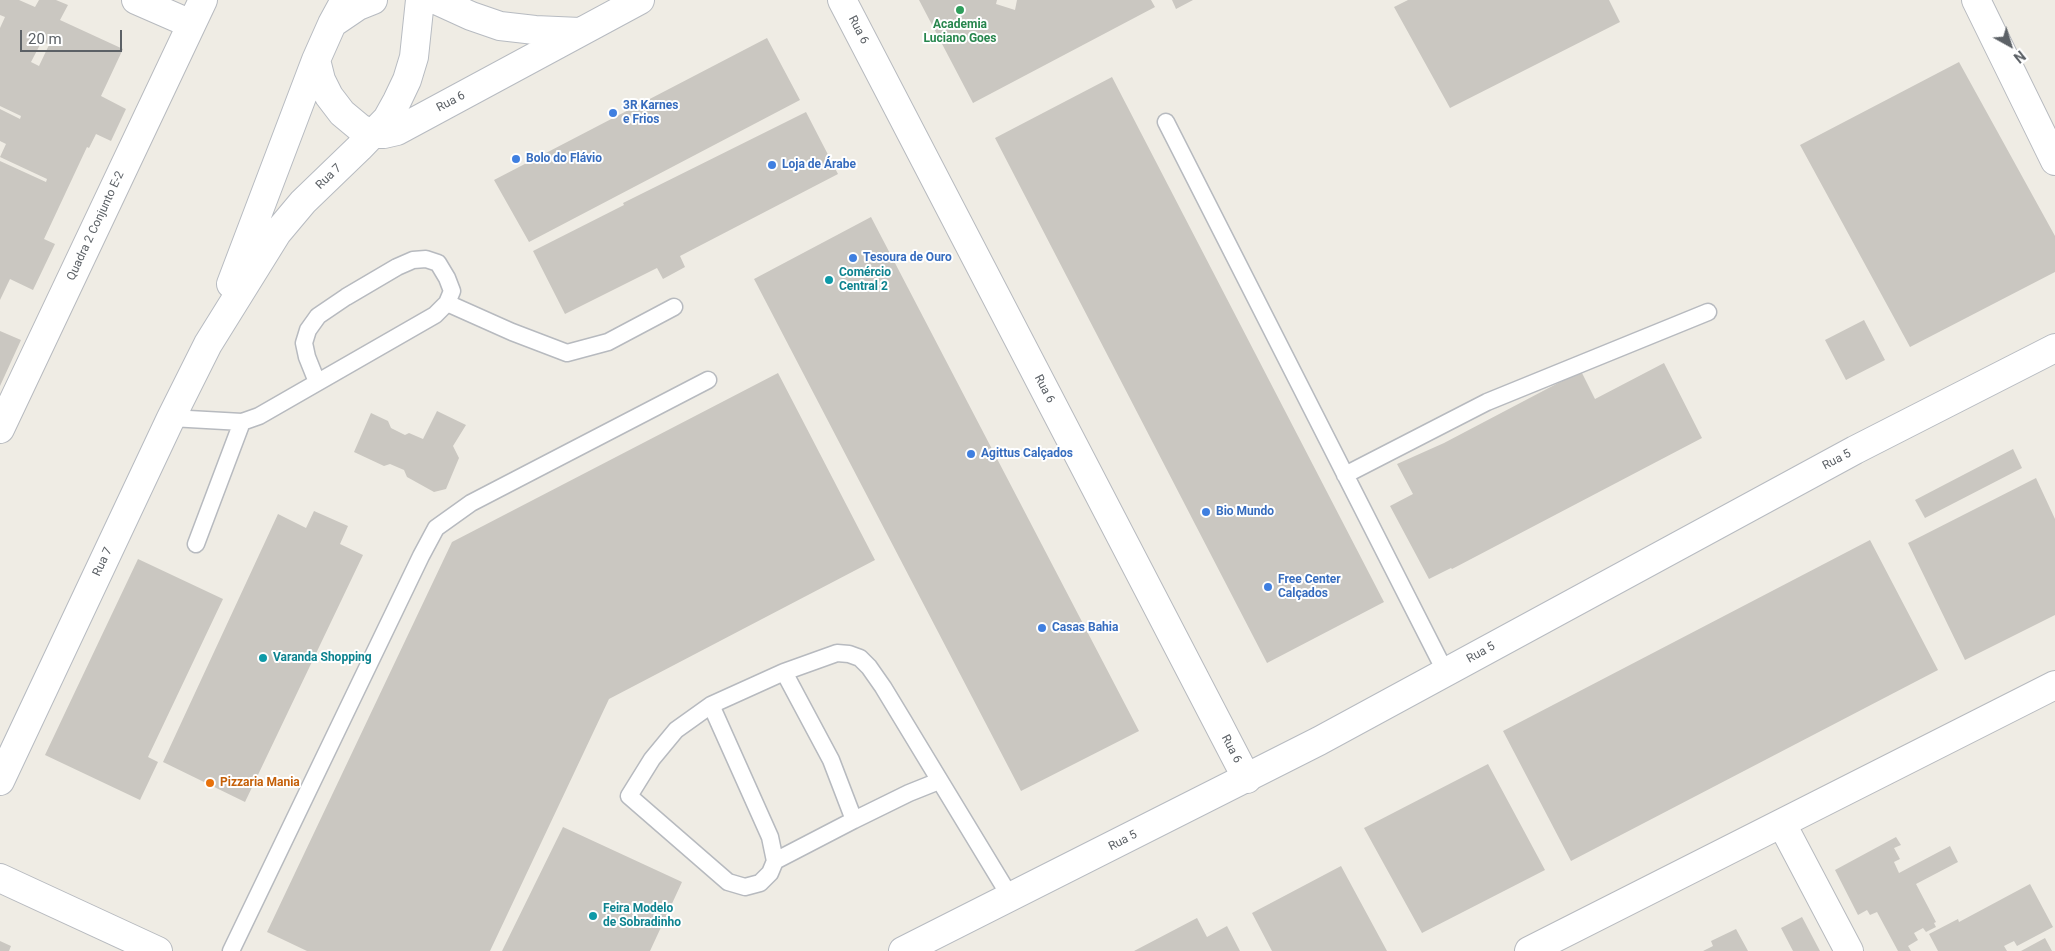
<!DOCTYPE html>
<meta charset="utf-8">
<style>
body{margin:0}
#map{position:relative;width:2055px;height:951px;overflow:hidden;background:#efece4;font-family:Roboto,sans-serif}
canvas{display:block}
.north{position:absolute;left:1985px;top:20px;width:50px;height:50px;-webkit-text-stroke:4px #fff;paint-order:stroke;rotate:141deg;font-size:14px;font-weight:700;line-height:20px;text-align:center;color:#5c6166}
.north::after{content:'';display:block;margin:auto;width:18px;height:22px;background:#5c6166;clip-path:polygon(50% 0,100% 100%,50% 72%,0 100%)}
.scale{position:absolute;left:20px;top:30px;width:102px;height:22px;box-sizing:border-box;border:2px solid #5c6166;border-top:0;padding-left:6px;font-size:15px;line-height:18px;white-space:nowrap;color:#5c6166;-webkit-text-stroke:4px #fff;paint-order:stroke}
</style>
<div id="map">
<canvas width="2055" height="951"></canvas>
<div class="north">N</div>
<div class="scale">20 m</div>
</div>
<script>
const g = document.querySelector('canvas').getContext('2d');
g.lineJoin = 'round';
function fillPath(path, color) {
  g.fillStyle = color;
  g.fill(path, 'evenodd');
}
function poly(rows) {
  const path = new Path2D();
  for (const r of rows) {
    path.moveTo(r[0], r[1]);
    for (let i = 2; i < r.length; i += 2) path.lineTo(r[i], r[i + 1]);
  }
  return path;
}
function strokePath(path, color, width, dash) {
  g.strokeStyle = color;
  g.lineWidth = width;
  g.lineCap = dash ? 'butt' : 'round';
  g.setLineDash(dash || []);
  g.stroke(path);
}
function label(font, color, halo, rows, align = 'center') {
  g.font = font + ' Roboto,sans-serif';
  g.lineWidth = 4;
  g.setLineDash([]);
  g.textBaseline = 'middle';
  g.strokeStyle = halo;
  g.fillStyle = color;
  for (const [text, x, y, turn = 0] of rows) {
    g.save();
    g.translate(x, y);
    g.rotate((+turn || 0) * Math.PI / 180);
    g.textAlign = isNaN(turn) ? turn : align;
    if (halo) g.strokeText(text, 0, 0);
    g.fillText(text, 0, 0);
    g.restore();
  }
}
const building = poly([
 [0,0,19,0,35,7,39,0,56,0,68,5,60,20,123,49,101,96,126,109,111,141,96,134,89,148,87,147,44,239,55,244,33,290,10,279,0,300,0,161,46,182,47,179,0,157,6,144,0,141,0,109,20,119,21,116,0,106,0,28,5,17,0,15],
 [42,41,49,45,39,66,31,62],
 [919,0,997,0,996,4,1015,10,1017,0,1151,0,1155,7,973,103],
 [1172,0,1193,0,1176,9],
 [1408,0,1609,0,1620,22,1450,108,1394,7],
 [767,38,800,100,529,242,494,180],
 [1959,62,2055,236,2055,272,1910,347,1800,145],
 [1112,77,1384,602,1267,663,995,138],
 [806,112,838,174,680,256,685,267,663,279,657,268,565,314,533,251,624,205,623,203],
 [871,217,1139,731,1021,791,754,279],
 [1864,320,1885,360,1846,380,1825,340],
 [0,331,21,340,0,386],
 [1664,363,1702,438,1452,569,1451,568,1429,579,1390,506,1413,494,1397,464,1444,443,1581,371,1595,399],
 [778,373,875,560,609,699,490,951,307,951,267,932,452,542],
 [437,411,466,425,453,446,459,458,446,489,434,492,407,477,404,470,390,464,384,466,354,452,371,413,388,421,391,428,405,435,409,433,423,439],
 [2013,449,2022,468,1925,518,1915,500],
 [2036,478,2055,519,2055,615,1965,660,1908,543],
 [314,511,348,526,340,544,363,555,245,802,163,762,278,514,306,528],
 [1870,540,1938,670,1571,861,1503,731],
 [138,559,223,599,148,757,158,762,140,800,45,755],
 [1488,764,1545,870,1422,933,1364,828],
 [563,827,682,882,650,951,502,951],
 [1896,837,1901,845,1894,848,1900,859,1894,862,1899,873,1950,846,1958,862,1916,884,1936,922,1934,923,1936,927,1926,932,1923,928,1914,933,1918,940,1908,946,1911,951,1898,951,1877,912,1870,915,1867,910,1858,915,1835,870],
 [1341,866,1387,951,1272,951,1252,913],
 [2030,884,2053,927,2017,946,2014,941,2004,946,2007,951,1938,951,1929,934,1958,919,1959,922],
 [1802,917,1820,951,1793,951,1781,928],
 [1197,918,1207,937,1227,926,1240,951,1134,951],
 [1736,929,1748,951,1703,951,1713,946,1711,941],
 [2045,938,2052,951,2021,951],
 [0,941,11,946,9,951,0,951]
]);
const lane = poly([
 [1166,122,1446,673],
 [447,303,512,332,567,353,608,342,674,307],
 [171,418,242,422,259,416,435,315,447,303,452,291,447,278,438,263,426,259,413,260,397,267,346,297,318,316,308,330,304,343,307,357,317,382],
 [1345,475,1487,402,1708,312],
 [196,544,242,422],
 [784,672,831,760,854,820,909,793,939,781],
 [711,705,770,837,775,861,770,873,760,883,745,887,728,882,629,796,652,759,676,730,711,705,784,672,837,653,849,654,860,658,869,667,883,687,1011,898],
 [775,861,854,820],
 [231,951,421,556,436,528,471,503,708,380]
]);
const street = poly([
 [136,0,191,24],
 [842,0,1247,779],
 [1976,0,2055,161],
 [0,429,203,0],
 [1782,824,1849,951],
 [0,878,158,951],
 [1529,951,2055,685]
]);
const secondary = poly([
 [436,0,471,16,500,26,535,30,580,32],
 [333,23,358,6,373,0],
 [316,60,321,80,329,96,342,113,360,128,372,134,384,134,397,131,640,0],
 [231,284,316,60,332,24,345,0],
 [0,781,171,418,208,344,277,233,303,202,359,148,387,119,397,101,407,80,414,57,420,0],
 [903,951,1319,741,1855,450,2055,348]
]);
const markers = [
 [960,10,5,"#2e9e5b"],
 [613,113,5,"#3f7fe0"],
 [516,159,5,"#3f7fe0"],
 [772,165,5,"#3f7fe0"],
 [853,258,5,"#3f7fe0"],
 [829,280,5,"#0f9aa8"],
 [971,454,5,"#3f7fe0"],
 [1206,512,5,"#3f7fe0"],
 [1268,587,5,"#3f7fe0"],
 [1042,628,5,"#3f7fe0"],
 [263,658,5,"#0f9aa8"],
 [210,783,5,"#e8710a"],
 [593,916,5,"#0f9aa8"]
];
const leisureNames = [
 ["Academia",960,25],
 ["Luciano Goes",960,39]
];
const streetNames = [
 ["Rua 6",858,30,63],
 ["Rua 6",451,102,-28],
 ["Rua 7",329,177,-44],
 ["Quadra 2 Conjunto E-2",96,226,-65],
 ["Rua 6",1044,389,63],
 ["Rua 5",1837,460,-28],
 ["Rua 7",103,562,-65],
 ["Rua 5",1481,653,-29],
 ["Rua 6",1231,749,63],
 ["Rua 5",1123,841,-27]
];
const shopNames = [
 ["3R Karnes",623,106],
 ["e Frios",623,120],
 ["Bolo do Flávio",526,159],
 ["Loja de Árabe",782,165],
 ["Tesoura de Ouro",863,258],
 ["Agittus Calçados",981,454],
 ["Bio Mundo",1216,512],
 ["Free Center",1278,580],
 ["Calçados",1278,594],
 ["Casas Bahia",1052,628]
];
const cultureNames = [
 ["Comércio",839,273],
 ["Central 2",839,287],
 ["Varanda Shopping",273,658],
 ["Feira Modelo",603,909],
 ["de Sobradinho",603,923]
];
const foodNames = [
 ["Pizzaria Mania",220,783]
];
fillPath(building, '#cac7c1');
strokePath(lane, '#b7babf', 19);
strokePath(street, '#b7babf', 30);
strokePath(secondary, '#b7bbc1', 30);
strokePath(lane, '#fff', 16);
strokePath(street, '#fff', 28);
strokePath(secondary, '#fff', 28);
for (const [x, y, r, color] of markers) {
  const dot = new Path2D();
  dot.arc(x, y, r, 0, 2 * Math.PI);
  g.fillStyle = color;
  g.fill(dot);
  strokePath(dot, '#fff', 2);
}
label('bold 12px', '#27864d', '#fff', leisureNames);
label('12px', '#5c6166', '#fff', streetNames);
label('bold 12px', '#366cbe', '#fff', shopNames, 'left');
label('bold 12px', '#0d838f', '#fff', cultureNames, 'left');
label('bold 12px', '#c56008', '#fff', foodNames, 'left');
</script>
